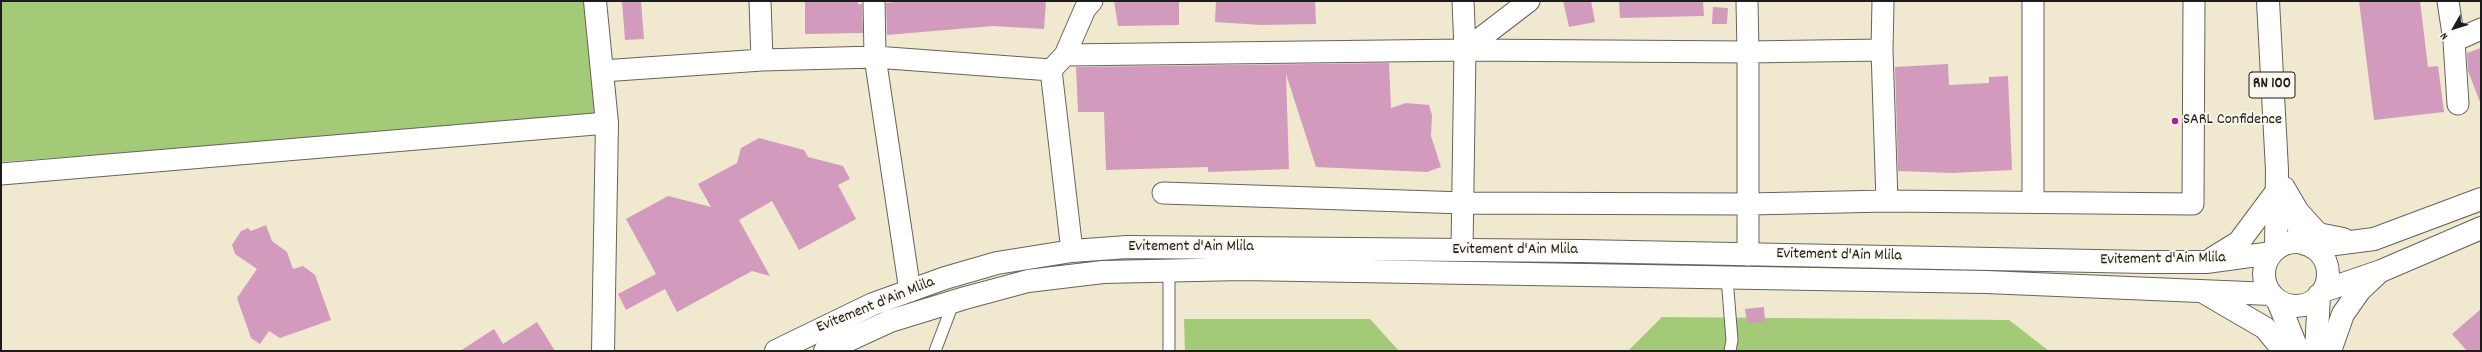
<!DOCTYPE html>
<style>
body{margin:0}
#map{position:relative;width:2482px;height:352px;overflow:hidden;background:#f0e9cf;font-family:Dekko,sans-serif}
canvas{display:block}
.frame{position:absolute;inset:0;border:2px solid #1c1c1c;pointer-events:none}
.north{position:absolute;left:2434px;top:8px;width:40px;height:40px;-webkit-text-stroke:3px #fbf7ec;paint-order:stroke;rotate:231deg;font-size:11px;font-weight:700;line-height:16px;text-align:center;color:#1c1c1c}
.north::after{content:'';display:block;margin:auto;width:14px;height:18px;background:#1c1c1c;clip-path:polygon(50% 0,100% 100%,50% 72%,0 100%)}
</style>
<div id="map">
<canvas width="2482" height="352"></canvas>
<div class="frame"></div>
<div class="north">N</div>
</div>
<script>
const g = document.querySelector('canvas').getContext('2d');
g.lineJoin = 'round';
function fillPath(path, color) {
  g.fillStyle = color;
  g.fill(path, 'evenodd');
}
function poly(rows) {
  const path = new Path2D();
  for (const r of rows) {
    if (r.length === 3) {
      path.moveTo(r[0] + r[2], r[1]);
      path.arc(r[0], r[1], r[2], 0, 2 * Math.PI);
      continue;
    }
    path.moveTo(r[0], r[1]);
    for (let i = 2; i < r.length; i += 2) path.lineTo(r[i], r[i + 1]);
  }
  return path;
}
function strokePath(path, color, width, dash) {
  g.strokeStyle = color;
  g.lineWidth = width;
  g.lineCap = dash ? 'butt' : 'round';
  g.setLineDash(dash || []);
  g.stroke(path);
}
function label(font, color, halo, rows, align = 'center') {
  g.font = font + ' Dekko,sans-serif';
  g.lineWidth = 3.5;
  g.setLineDash([]);
  g.textBaseline = 'middle';
  g.strokeStyle = halo;
  g.fillStyle = color;
  for (const [text, x, y, turn = 0] of rows) {
    g.save();
    g.translate(x, y);
    g.rotate((+turn || 0) * Math.PI / 180);
    g.textAlign = isNaN(turn) ? turn : align;
    if (halo) g.strokeText(text, 0, 0);
    g.fillText(text, 0, 0);
    g.restore();
  }
}
const green = poly([
 [1,1,586,1,597,116,1,162],
 [1662,317,2009,320,2049,351,1628,351],
 [1184,319,1370,319,1399,351,1185,351]
]);
const building = poly([
 [622,1,641,1,644,39,625,40],
 [805,1,858,1,858,4,862,4,863,33,805,34],
 [908,1,1046,1,1044,29,993,26,887,35,886,3],
 [1114,1,1179,1,1179,25,1118,26],
 [1216,1,1315,1,1316,24,1261,25,1215,22],
 [1563,1,1591,1,1595,22,1569,27],
 [1619,1,1703,1,1704,16,1620,18],
 [2359,1,2420,1,2428,67,2438,66,2444,112,2374,120],
 [1713,7,1728,8,1727,24,1712,24],
 [2481,48,2481,101,2480,102,2468,71,2467,53],
 [1389,63,1391,108,1406,103,1429,105,1432,115,1431,136,1441,167,1427,172,1316,167,1286,74,1289,169,1208,172,1208,167,1106,170,1104,112,1078,112,1076,67],
 [1948,64,1949,85,1989,83,1989,77,2008,76,2012,170,1952,173,1898,171,1895,67],
 [759,138,804,150,808,157,843,166,850,179,838,185,856,219,799,250,772,201,739,220,770,276,752,271,677,312,665,289,626,310,618,294,656,274,626,219,668,196,711,207,698,184,737,163,741,148],
 [266,225,272,241,287,252,293,269,303,266,315,275,331,320,280,338,269,331,260,344,251,338,237,298,257,269,235,254,232,245,241,231,248,228,251,231],
 [1764,307,1765,322,1747,323,1745,309],
 [2481,309,2481,351,2467,351,2452,334],
 [537,322,555,351,460,351,494,329,503,344]
]);
const lane = poly([
 [1169,271,1169,351],
 [1727,278,1732,340,1730,351],
 [935,351,954,301]
]);
const street = poly([
 [760,1,762,60],
 [874,1,875,57,910,291],
 [1463,1,1465,50],
 [1883,1,1882,50,1887,201],
 [2448,1,2454,41,2458,104],
 [2454,41,2481,29],
 [1465,50,1748,52,1747,1],
 [1465,50,1529,1],
 [1065,55,1465,50,1462,250],
 [602,71,762,60,875,57,1051,70],
 [1,174,607,123],
 [1163,193,1464,203,1750,204,1887,201,2193,204,2194,1],
 [2033,202,2033,1],
 [1072,251,1051,70,1065,55,1085,9,1092,1],
 [1748,255,1748,52,1882,50]
]);
const secondary = poly([
 [595,1,607,123,603,351]
]);
const primary = poly([
 [2268,1,2277,170,2276,249],
 [2289,203,2305,244],
 [2278,301,2298,351],
 [2316,351,2319,295]
]);
const highway = poly([
 [2284,188,2298,212,2318,234,2343,239],
 [2296,274,32],
 [2312,247,2374,239,2481,199],
 [2213,258,2239,242,2277,191],
 [2323,291,2381,271,2481,228],
 [2205,293,2265,328,2284,351],
 [776,351,873,304,945,278,997,263,1072,251,1127,247,1580,251,2146,262,2206,262,2272,253],
 [825,351,890,321,965,298,1028,281,1103,272,1242,269,1986,282,2271,294],
 [2330,351,2343,314,2360,290,2376,275]
]);
const markers = [
 [2175,121,4,"#b5179e"]
];
const shields = [
 [2272,85,46]
];
const shieldNames = [
 ["RN 100",2272,85]
];
const poiNames = [
 ["SARL Confidence",2183,121]
];
const streetNames = [
 ["Evitement d'Ain Mlila",1191,248],
 ["Evitement d'Ain Mlila",1515,251],
 ["Evitement d'Ain Mlila",1839,256,1],
 ["Evitement d'Ain Mlila",2163,260,-1],
 ["Evitement d'Ain Mlila",876,306,-22]
];
fillPath(green, '#a3ca76');
fillPath(building, '#d29abd');
strokePath(lane, '#66645b', 13);
strokePath(street, '#66645b', 23);
strokePath(secondary, '#66645b', 24);
strokePath(primary, '#66645b', 24);
strokePath(highway, '#66645b', 24);
strokePath(lane, '#fff', 11);
strokePath(street, '#fff', 21);
strokePath(secondary, '#fff', 22);
strokePath(primary, '#fff', 22);
strokePath(highway, '#fff', 22);
for (const [x, y, r, color] of markers) {
  const dot = new Path2D();
  dot.arc(x, y, r, 0, 2 * Math.PI);
  g.fillStyle = color;
  g.fill(dot);
  strokePath(dot, '#fbf7ec', 1.5);
}
for (const [x, y, w] of shields) {
  const box = new Path2D();
  box.roundRect(x - w / 2, y - 13, w, 26, 3);
  g.fillStyle = '#fbf7ec';
  g.fill(box);
  strokePath(box, '#1c1c1c', 1);
}
label('bold 15px', '#1c1c1c', null, shieldNames);
label('16px', '#1c1c1c', '#fbf7ec', poiNames, 'left');
label('16px', '#1c1c1c', '#fbf7ec', streetNames);
</script>
